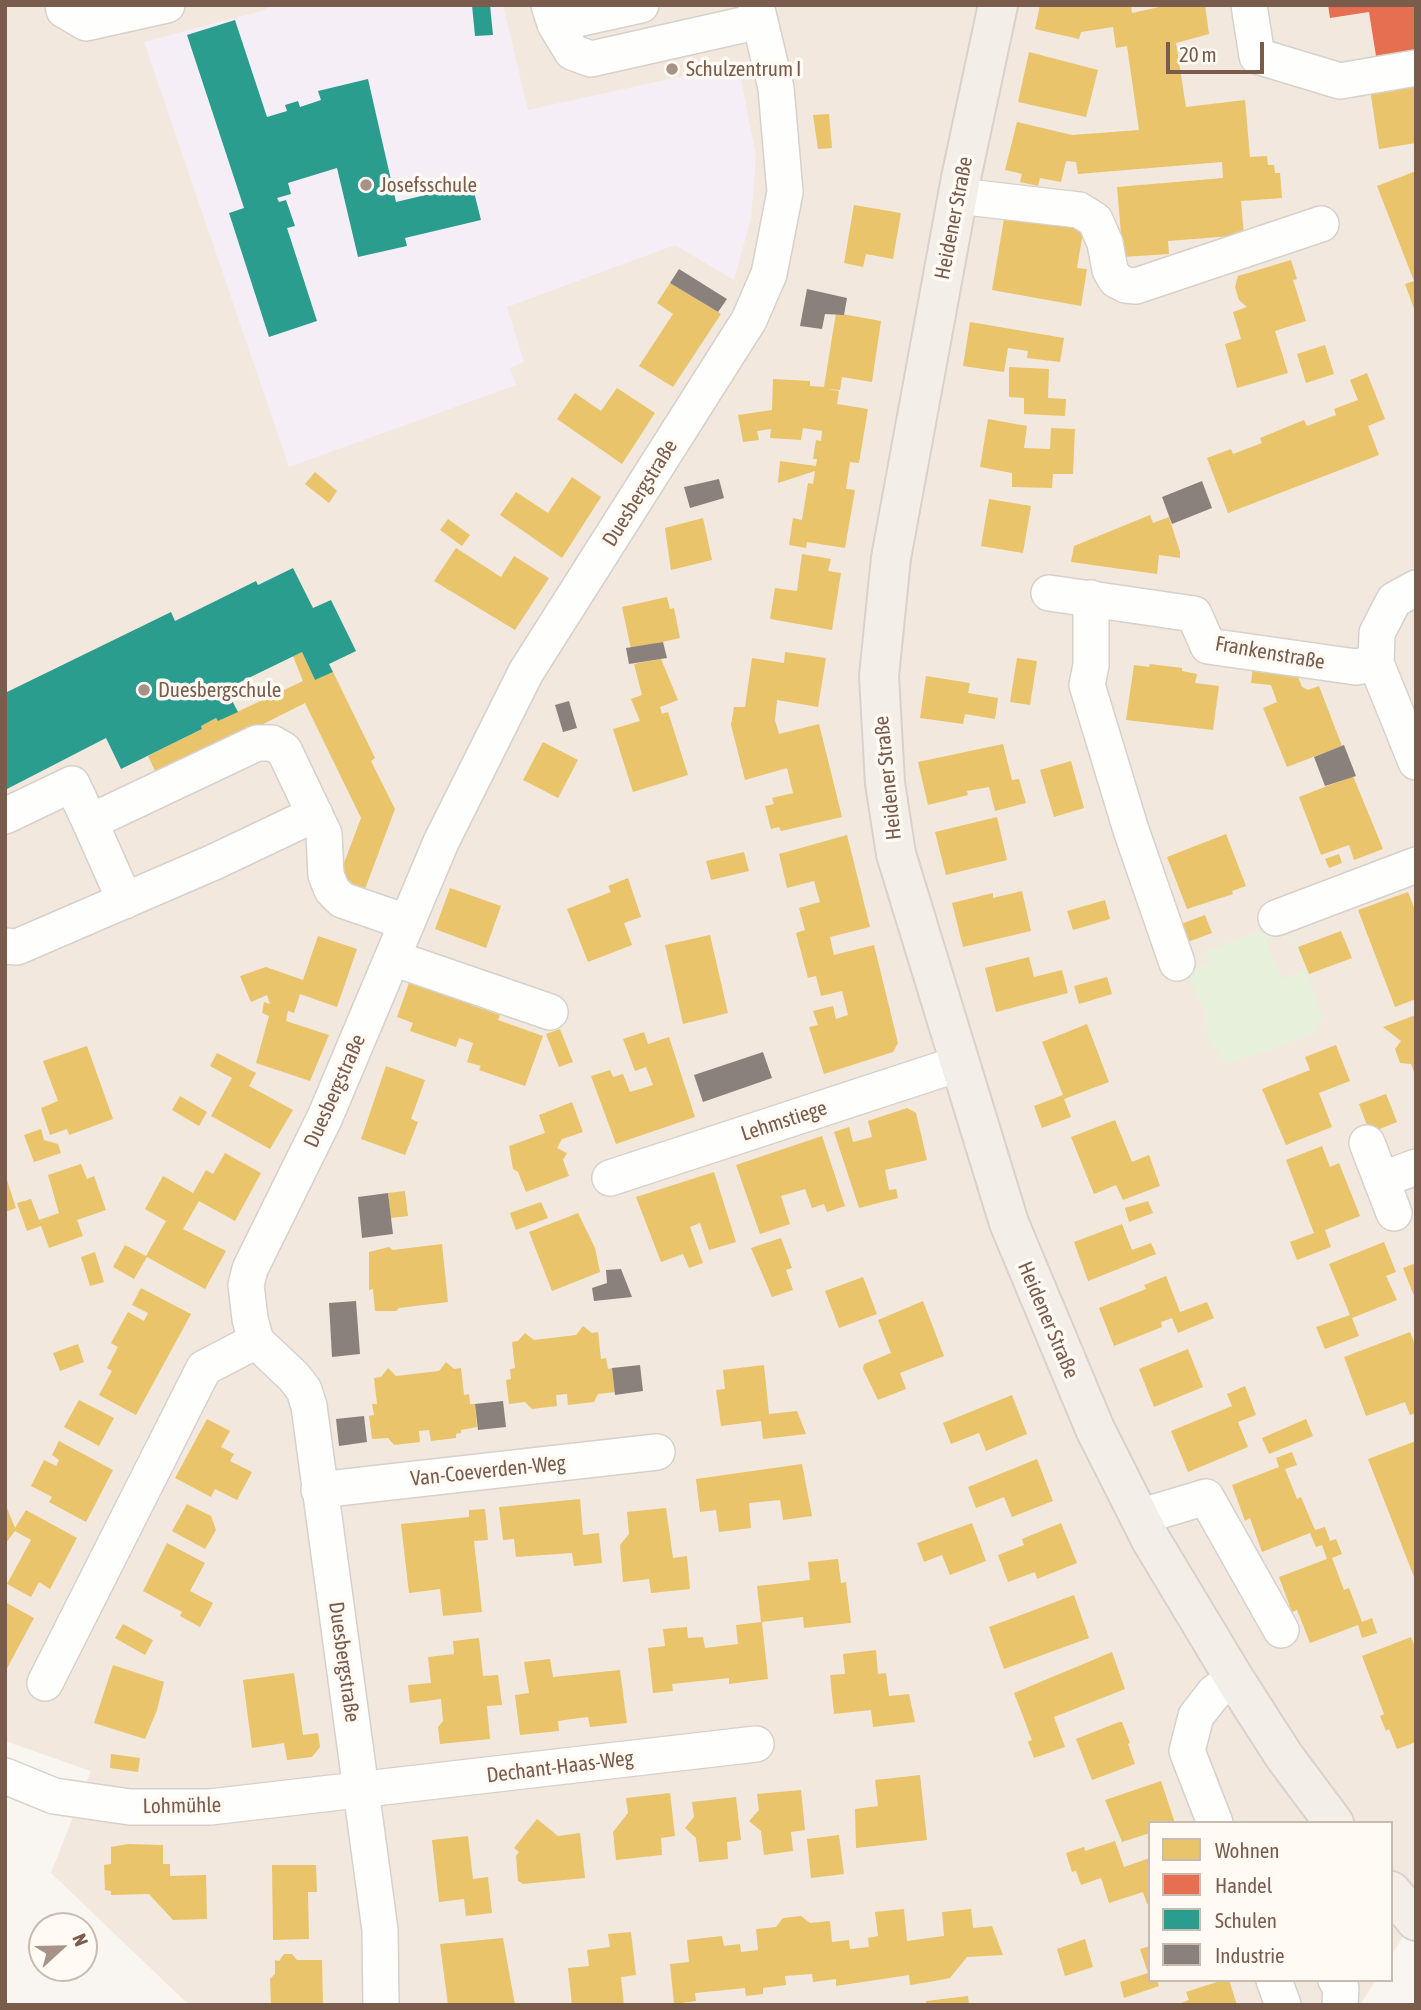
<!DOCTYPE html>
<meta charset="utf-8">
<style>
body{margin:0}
#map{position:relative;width:1421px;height:2010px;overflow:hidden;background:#f9f5f0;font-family:"Asap Condensed",sans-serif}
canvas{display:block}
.frame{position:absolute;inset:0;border:7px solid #7a5c4d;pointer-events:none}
.legend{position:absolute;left:1148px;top:1821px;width:245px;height:161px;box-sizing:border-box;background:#fffaf3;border:2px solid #cabbb1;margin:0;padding:9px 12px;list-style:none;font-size:21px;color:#7a5c4d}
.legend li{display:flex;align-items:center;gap:14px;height:35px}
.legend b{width:35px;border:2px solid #cabbb1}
.north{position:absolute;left:28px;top:1912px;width:70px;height:70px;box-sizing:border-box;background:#fffaf3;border:2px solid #cabbb1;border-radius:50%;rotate:68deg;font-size:19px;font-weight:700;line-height:28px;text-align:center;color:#7a5c4d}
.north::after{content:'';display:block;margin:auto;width:24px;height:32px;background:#a69286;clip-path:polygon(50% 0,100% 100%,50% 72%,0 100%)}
.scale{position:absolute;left:1166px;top:42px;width:98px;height:32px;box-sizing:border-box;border:4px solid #7a5c4d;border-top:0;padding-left:9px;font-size:21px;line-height:24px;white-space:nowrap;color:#7a5c4d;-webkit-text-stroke:5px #fffaf3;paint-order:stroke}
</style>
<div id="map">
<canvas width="1421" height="2010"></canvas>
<div class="frame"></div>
<ul class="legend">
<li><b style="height:19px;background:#e9c46a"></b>Wohnen</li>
<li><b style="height:19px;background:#e76f51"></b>Handel</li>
<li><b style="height:19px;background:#2a9d8f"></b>Schulen</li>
<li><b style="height:19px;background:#8a817c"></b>Industrie</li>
</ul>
<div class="north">N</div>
<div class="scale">20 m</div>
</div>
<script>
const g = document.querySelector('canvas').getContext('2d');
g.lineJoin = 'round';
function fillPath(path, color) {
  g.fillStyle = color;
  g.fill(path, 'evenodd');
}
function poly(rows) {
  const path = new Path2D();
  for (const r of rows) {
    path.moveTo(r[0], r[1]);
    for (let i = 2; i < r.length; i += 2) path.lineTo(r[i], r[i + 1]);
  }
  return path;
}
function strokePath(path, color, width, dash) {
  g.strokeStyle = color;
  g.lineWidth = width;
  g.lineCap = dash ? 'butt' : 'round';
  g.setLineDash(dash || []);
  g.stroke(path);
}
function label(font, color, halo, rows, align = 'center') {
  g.font = font + ' "Asap Condensed",sans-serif';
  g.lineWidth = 7;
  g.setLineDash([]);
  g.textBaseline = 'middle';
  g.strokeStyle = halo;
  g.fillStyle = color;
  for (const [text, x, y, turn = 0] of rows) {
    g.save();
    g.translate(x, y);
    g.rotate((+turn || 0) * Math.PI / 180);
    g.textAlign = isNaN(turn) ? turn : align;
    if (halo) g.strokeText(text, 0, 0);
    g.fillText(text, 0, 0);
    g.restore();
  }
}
const residential = poly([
 [5,5,1416,5,1416,1917,1391,1956,1391,1823,1150,1823,1150,1980,1376,1980,1360,2005,189,2005,51,1873,91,1771,5,1741]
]);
const education = poly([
 [270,5,503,5,528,110,738,64,756,156,751,218,734,280,675,245,507,307,524,362,510,368,516,385,289,467,144,42,265,10]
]);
const green = poly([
 [1288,919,1323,1017,1318,1030,1285,1045,1225,1064,1208,1039,1205,1013,1186,972,1209,964,1205,952],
 [1289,931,1305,970,1282,979,1266,940]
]);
const homes = poly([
 [1040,5,1131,5,1132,13,1168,5,1205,5,1209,34,1176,43,1186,107,1245,100,1250,157,1267,156,1268,165,1274,165,1275,173,1280,173,1282,198,1241,201,1244,235,1168,241,1169,254,1123,257,1117,187,1223,178,1222,162,1078,174,1076,162,1066,161,1061,182,1040,178,1038,186,1020,182,1022,174,1005,170,1017,122,1072,135,1139,130,1127,46,1116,48,1113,27,1081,32,1079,39,1035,29],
 [1029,52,1098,70,1086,117,1018,102],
 [1416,82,1416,143,1379,149,1370,89],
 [829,114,832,148,818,149,813,115],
 [1416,171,1416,314,1405,284,1414,281,1377,186],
 [854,205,901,213,893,259,866,254,863,267,844,263],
 [1005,213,1084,226,1077,268,1087,269,1081,306,992,290],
 [1291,260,1297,279,1293,280,1306,321,1275,331,1288,373,1237,388,1225,344,1241,339,1233,312,1247,307,1239,300,1235,287,1238,276],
 [670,283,721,314,673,387,639,366,673,314,657,303],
 [836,313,881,321,872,382,842,377,840,390,827,389,839,391,837,404,868,409,859,463,850,462,846,489,855,490,845,548,807,542,806,548,789,545,793,518,802,520,808,483,813,484,815,471,778,483,780,461,816,466,817,459,813,459,816,440,821,441,822,431,803,428,801,440,770,438,771,429,757,431,759,440,743,442,738,415,772,410,773,379,810,381,810,386,824,387],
 [970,322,1064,338,1060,362,1027,358,1028,351,1008,348,1004,372,963,366],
 [1325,345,1334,374,1306,383,1297,354],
 [1009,367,1049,369,1048,398,1066,399,1065,416,1024,414,1024,398,1009,397],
 [1367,373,1385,419,1368,426,1379,455,1228,513,1207,458,1231,449,1233,454,1262,443,1260,438,1304,420,1307,426,1336,415,1334,409,1358,400,1350,380],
 [617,388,655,413,622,464,557,419,575,393,601,411],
 [988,419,1027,426,1024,448,1050,449,1051,428,1075,429,1073,474,1053,474,1052,488,1012,487,1012,473,980,467],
 [315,472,337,491,329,503,305,484],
 [572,477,601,497,562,558,500,515,516,492,548,513],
 [989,499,1031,506,1023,553,981,546],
 [1150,515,1153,523,1169,517,1180,552,1180,558,1159,555,1157,574,1071,562,1074,546],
 [703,518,712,560,671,570,665,528],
 [448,519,470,535,462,546,440,530],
 [456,548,501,577,514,556,549,578,515,630,434,581],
 [802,554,831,559,828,571,841,573,832,630,770,619,775,588,797,591],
 [667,597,670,609,674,608,680,638,631,649,622,607],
 [302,652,315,680,333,672,375,758,371,761,395,809,362,897,335,887,361,818,305,703,158,777,148,756,202,729,201,726,216,718,218,721,303,681,293,656],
 [785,652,826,658,818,707,777,700,775,720,779,734,819,724,842,817,781,831,779,827,771,829,765,806,774,804,772,798,793,793,787,768,745,780,731,725,734,707,745,707,752,658,784,663],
 [1017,658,1037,661,1030,705,1010,702],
 [661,659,678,700,660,707,662,714,668,712,688,775,633,792,613,729,640,721,631,699,642,695,634,664],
 [1150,664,1182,668,1182,671,1197,674,1195,683,1219,686,1213,730,1126,720,1134,665,1149,667],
 [1253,667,1296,672,1302,687,1308,690,1319,686,1342,746,1287,767,1263,708,1277,702,1271,685,1251,683],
 [926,676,970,683,968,693,998,698,995,719,965,714,963,724,920,718],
 [543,742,578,760,558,798,523,780],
 [1003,744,1012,780,1019,779,1026,803,995,811,989,787,967,791,968,795,928,805,918,762],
 [1071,761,1084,808,1054,817,1040,770],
 [1353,776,1383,849,1354,860,1349,845,1321,855,1299,797],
 [997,817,1007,860,946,875,935,832],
 [1226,834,1246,886,1232,891,1233,894,1187,909,1167,857],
 [847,835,870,927,830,937,832,947,834,955,874,945,898,1043,893,1052,824,1074,809,1027,818,1025,813,1011,833,1006,836,1019,848,1015,842,991,821,996,816,976,808,978,796,933,805,930,799,908,820,902,814,881,787,888,779,854],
 [744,852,749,871,711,880,706,861],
 [1339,854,1342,863,1329,868,1325,859],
 [628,878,641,917,624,923,632,945,588,962,567,909,611,892,608,886],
 [450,888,501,906,486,948,435,929],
 [1022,891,1031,931,963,947,952,903,993,893,993,898],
 [1408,892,1416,912,1416,999,1395,1007,1358,910],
 [1105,900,1110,919,1073,930,1067,911],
 [1205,915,1212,933,1177,946,1170,928],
 [1341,931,1352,958,1309,974,1298,947],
 [710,935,728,1013,683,1024,665,945],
 [318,936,357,949,337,1007,300,994,294,1013,288,1011,286,1021,329,1035,310,1081,256,1063,269,1016,262,1013,264,1002,270,1004,267,995,251,1002,240,976,266,967,303,980],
 [1029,957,1034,977,1062,970,1068,993,996,1012,985,968],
 [1107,977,1112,994,1079,1004,1074,986],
 [410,980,474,996,471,1005,500,1015,498,1020,543,1036,525,1086,479,1070,481,1066,467,1062,473,1043,459,1038,456,1047,410,1031,413,1023,397,1017],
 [1416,1015,1416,1075,1415,1075,1411,1064,1400,1063,1395,1049,1401,1041,1383,1027],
 [1087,1024,1109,1082,1064,1099,1071,1117,1042,1128,1034,1106,1063,1095,1042,1042],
 [560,1029,573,1062,559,1067,546,1034],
 [644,1032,648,1044,669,1037,695,1117,616,1144,591,1076,610,1070,613,1077,623,1074,630,1092,653,1085,646,1067,635,1071,623,1039],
 [1336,1045,1350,1081,1319,1093,1332,1127,1286,1145,1262,1089,1310,1070,1305,1057],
 [87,1046,113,1119,69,1135,67,1129,50,1135,41,1108,58,1101,43,1061],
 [217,1053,256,1073,249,1086,293,1110,270,1149,211,1116,232,1078,210,1066],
 [386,1066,425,1080,411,1119,418,1122,405,1155,361,1139],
 [1386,1094,1397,1122,1370,1133,1359,1104],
 [180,1096,207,1112,199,1126,172,1110],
 [572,1102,583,1132,562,1139,557,1148,567,1153,563,1160,569,1176,526,1192,518,1172,513,1169,509,1146,545,1133,539,1115],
 [907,1108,916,1113,927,1160,885,1170,889,1190,896,1189,898,1198,859,1208,834,1132,849,1127,853,1142,872,1137,868,1121],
 [1115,1120,1132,1162,1149,1155,1160,1186,1123,1200,1116,1185,1094,1194,1071,1137],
 [41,1129,44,1140,58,1144,61,1153,34,1162,24,1135],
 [822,1136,845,1206,827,1212,824,1204,812,1208,805,1189,781,1196,790,1224,760,1234,736,1165],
 [1322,1146,1330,1167,1339,1163,1360,1216,1325,1230,1331,1247,1297,1260,1290,1242,1314,1233,1286,1160],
 [225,1153,261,1173,235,1221,199,1201,183,1229,226,1251,205,1289,147,1257,134,1279,113,1267,125,1245,146,1256,166,1221,145,1209,163,1176,193,1193,206,1170,213,1174],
 [81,1164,87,1179,94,1176,106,1210,77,1220,83,1236,49,1248,41,1226,27,1231,17,1203,31,1199,39,1220,59,1213,48,1175],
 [714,1172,736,1242,709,1250,700,1223,690,1227,703,1263,689,1268,683,1254,661,1262,636,1197],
 [6,1177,16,1208,5,1212,5,1178],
 [405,1191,408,1216,391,1218,388,1193],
 [1148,1201,1153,1213,1129,1222,1125,1208],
 [541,1202,548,1218,516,1230,510,1213],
 [578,1213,595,1248,600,1272,552,1291,529,1232],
 [1122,1224,1132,1250,1151,1243,1156,1254,1088,1281,1074,1242],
 [781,1238,792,1268,786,1270,793,1290,772,1297,751,1248],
 [1384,1242,1396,1272,1386,1276,1397,1300,1352,1318,1359,1336,1325,1349,1316,1327,1350,1315,1329,1264],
 [442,1244,448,1302,399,1308,396,1311,375,1311,373,1289,369,1290,369,1252,389,1247,393,1250],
 [95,1252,104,1282,90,1286,81,1257],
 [1416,1263,1416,1301,1403,1268],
 [1166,1276,1180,1312,1207,1302,1214,1318,1178,1333,1172,1318,1161,1322,1162,1327,1114,1346,1099,1308,1146,1289,1144,1285],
 [863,1277,877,1314,839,1328,825,1291],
 [141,1288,191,1314,136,1415,99,1395,112,1371,107,1368,118,1347,111,1343,128,1312,144,1321,148,1313,132,1305],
 [923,1301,944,1356,900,1373,906,1389,878,1400,863,1369,864,1364,891,1353,878,1320],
 [583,1326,592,1333,598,1332,601,1359,606,1358,608,1369,612,1368,615,1392,598,1394,594,1402,568,1405,567,1394,556,1395,557,1406,532,1409,525,1402,509,1404,506,1380,511,1379,510,1369,515,1368,512,1342,518,1341,525,1333,534,1340,576,1335],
 [1410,1332,1416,1347,1416,1413,1410,1415,1405,1402,1366,1416,1344,1357],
 [78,1344,84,1362,60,1371,53,1353],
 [1188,1349,1203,1387,1154,1407,1139,1369],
 [446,1362,454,1369,461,1368,464,1395,469,1394,470,1404,475,1404,477,1427,461,1430,461,1433,456,1434,456,1438,431,1441,429,1430,419,1431,420,1442,394,1445,388,1438,372,1439,369,1416,374,1415,372,1404,377,1404,374,1378,381,1377,388,1368,396,1376,439,1371],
 [764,1365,769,1414,797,1411,806,1434,763,1439,761,1421,721,1426,716,1390,725,1389,723,1370],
 [1245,1386,1256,1415,1238,1422,1248,1447,1188,1472,1171,1431,1232,1406,1227,1394],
 [1012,1395,1027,1434,986,1451,979,1433,951,1444,943,1423],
 [79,1400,114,1418,99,1446,64,1427],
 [207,1419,230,1431,221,1447,234,1454,230,1461,252,1472,237,1500,215,1489,211,1497,175,1478],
 [1306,1419,1313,1436,1269,1454,1262,1438],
 [59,1441,113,1470,86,1522,49,1502,52,1497,31,1486,44,1460,56,1466,59,1460,52,1455],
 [1416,1441,1416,1582,1368,1459],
 [1292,1452,1297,1465,1285,1469,1297,1499,1301,1497,1315,1530,1325,1527,1330,1541,1336,1539,1342,1554,1332,1558,1344,1590,1349,1588,1362,1622,1372,1618,1377,1633,1362,1638,1358,1625,1310,1643,1297,1610,1292,1612,1279,1577,1327,1559,1322,1545,1316,1547,1310,1533,1262,1552,1250,1518,1245,1521,1232,1485,1279,1467,1276,1458],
 [1037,1459,1053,1501,1012,1517,1004,1497,976,1508,968,1487],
 [802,1464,812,1516,783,1520,780,1500,749,1503,751,1528,719,1532,716,1510,700,1512,696,1479],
 [580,1499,583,1535,599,1533,602,1563,574,1566,572,1553,516,1557,514,1539,503,1540,499,1507],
 [5,1503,15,1528,26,1510,77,1538,50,1589,39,1582,31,1597,7,1584,31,1540,15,1531,5,1544],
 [187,1504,211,1516,216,1530,205,1549,172,1531],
 [666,1508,673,1558,687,1556,690,1589,651,1593,649,1579,623,1582,620,1545,629,1534,627,1512],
 [485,1509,488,1540,474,1541,482,1612,443,1616,440,1589,409,1593,401,1524,469,1517,469,1510],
 [972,1523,986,1561,950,1575,942,1555,924,1562,917,1543],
 [1061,1523,1077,1563,1037,1579,1035,1572,1008,1582,998,1555,1024,1545,1022,1539],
 [167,1543,205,1563,190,1591,213,1603,200,1627,180,1616,182,1612,143,1591],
 [838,1559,841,1583,846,1582,851,1623,804,1628,803,1617,762,1622,768,1679,729,1684,729,1678,672,1684,673,1691,653,1693,648,1648,665,1646,663,1629,687,1627,688,1638,703,1637,705,1648,738,1644,736,1625,761,1622,757,1586,810,1580,808,1562],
 [1074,1595,1089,1638,1004,1669,989,1627],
 [5,1602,34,1618,5,1672],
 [123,1624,153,1640,145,1655,115,1638],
 [1411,1637,1416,1650,1416,1742,1397,1749,1389,1729,1386,1731,1380,1716,1384,1714,1362,1656],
 [479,1638,483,1676,498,1675,502,1705,487,1706,490,1739,440,1744,438,1727,443,1721,441,1699,410,1703,408,1685,431,1683,428,1657,454,1654,453,1641],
 [876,1650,878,1674,886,1673,889,1696,909,1694,915,1722,873,1727,871,1710,834,1714,830,1675,845,1674,843,1654],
 [1112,1652,1125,1689,1054,1717,1065,1747,1034,1758,1028,1742,1032,1740,1014,1693],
 [550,1659,553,1677,620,1670,627,1723,590,1727,588,1717,572,1719,558,1721,559,1731,520,1735,515,1695,529,1693,524,1662],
 [113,1665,164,1682,157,1710,145,1739,94,1723],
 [294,1673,303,1735,318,1733,320,1747,312,1757,287,1760,284,1743,252,1748,243,1680],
 [1119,1722,1122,1722,1130,1743,1128,1744,1135,1764,1092,1780,1076,1739],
 [111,1754,140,1758,138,1772,110,1768],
 [920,1775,927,1840,856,1848,855,1809,878,1806,875,1780],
 [1161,1781,1175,1823,1150,1823,1150,1833,1122,1842,1105,1800],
 [801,1790,805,1830,791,1832,793,1851,764,1855,761,1831,749,1821,759,1810,757,1794],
 [670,1793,675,1836,661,1838,662,1855,616,1860,613,1832,628,1813,626,1798],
 [736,1797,741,1840,727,1842,728,1859,699,1862,696,1838,685,1828,694,1817,692,1802],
 [537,1819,558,1836,580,1833,585,1878,523,1884,518,1881,516,1856,519,1852,514,1848],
 [839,1835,844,1874,811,1878,807,1839],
 [468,1836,473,1879,488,1877,492,1913,466,1916,464,1899,439,1902,432,1840],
 [1115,1841,1124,1867,1150,1858,1150,1903,1147,1904,1143,1892,1109,1903,1101,1878,1081,1885,1076,1871,1072,1872,1066,1853,1084,1847,1085,1851],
 [128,1844,163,1845,163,1864,170,1864,170,1876,206,1875,207,1919,173,1920,149,1894,111,1895,111,1891,105,1890,104,1865,111,1864,111,1847],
 [272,1865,316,1865,317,1892,308,1892,309,1939,273,1940],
 [904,1909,907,1941,944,1936,942,1912,971,1909,973,1928,992,1926,1003,1955,967,1957,950,1978,929,1982,910,1985,909,1975,836,1986,836,1979,813,1982,812,1974,785,1976,786,1985,763,1988,763,1994,746,1996,745,1988,695,1993,696,2001,674,2004,670,1964,689,1962,687,1940,722,1936,724,1946,740,1944,741,1952,758,1950,756,1929,776,1927,783,1918,801,1916,810,1923,830,1921,832,1942,849,1940,850,1949,869,1947,868,1938,878,1936,875,1912],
 [631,1932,636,1975,621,1977,624,2005,572,2005,568,1968,589,1966,587,1950,610,1947,608,1934],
 [503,1938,515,2005,448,2005,440,1944],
 [1085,1939,1093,1967,1065,1976,1057,1949],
 [1150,1946,1150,1980,1157,1980,1159,1986,1124,1998,1120,1982,1148,1973,1140,1949],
 [284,1954,292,1954,297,1960,322,1960,323,2005,271,2005,270,1979,275,1974,275,1960,279,1961],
 [1223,1980,1229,1980,1237,2005,1176,2005,1189,2000,1186,1992],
 [968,1996,969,2005,926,2005,926,2001]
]);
const shops = poly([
 [1328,5,1416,5,1416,50,1376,56,1369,12,1330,18]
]);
const schools = poly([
 [472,5,490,5,493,35,475,36],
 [235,20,267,117,287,111,285,105,298,101,300,107,321,100,318,91,368,79,396,202,472,184,481,220,405,238,407,246,358,257,337,168,288,183,291,194,277,198,279,202,286,200,295,226,287,228,317,321,269,337,229,213,244,208,187,35],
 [293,568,313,608,331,600,356,651,329,664,333,672,315,680,302,652,226,689,238,712,218,721,216,718,201,726,202,729,121,769,106,738,5,790,5,693,171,612,175,621,256,581,258,585]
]);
const industry = poly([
 [679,269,727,299,718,312,670,283],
 [807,289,847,298,844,315,825,314,822,329,800,326],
 [719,479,724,498,690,508,684,487],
 [1202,481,1212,508,1172,524,1162,497],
 [663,642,667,658,629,664,626,648],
 [569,701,577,728,563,732,555,705],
 [1344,745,1356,776,1325,786,1314,757],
 [763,1052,772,1078,703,1102,694,1075],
 [388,1193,393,1234,362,1238,358,1197],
 [621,1269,632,1297,594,1301,592,1288,607,1283,606,1270],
 [356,1301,360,1354,332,1357,329,1303],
 [640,1365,643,1391,615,1395,612,1368],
 [503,1401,506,1427,478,1430,475,1404],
 [364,1416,367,1442,339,1446,336,1419]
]);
const minor = poly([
 [63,5,64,10,86,23,167,5],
 [549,5,555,24,572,52,591,59,760,21],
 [1249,5,1257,56,1340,81,1416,68],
 [555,24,641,5],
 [958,196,1079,210,1095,220,1105,243,1110,270,1116,280,1126,285,1136,286,1321,224],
 [1416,588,1394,600,1377,633,1376,663,1416,762],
 [1049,593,1194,614,1208,646,1356,667,1376,663],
 [1091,598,1091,665,1087,685,1131,830,1177,963],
 [5,816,72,784,90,822,257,743,272,743,284,750,324,834,326,875,332,890,342,900,406,922],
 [90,822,125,901],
 [1276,918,1416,865],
 [5,946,17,947,214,862,315,814],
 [393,958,550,1012],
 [1367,1143,1394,1213],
 [610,1178,958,1064],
 [1381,1180,1416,1167],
 [319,1490,657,1452],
 [1139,1517,1206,1497,1281,1630],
 [45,1683,204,1368,256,1341],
 [5,1776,54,1796,130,1807,210,1807,756,1744],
 [1215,1823,1187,1751,1196,1716,1214,1693,1234,1678],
 [1274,1980,1283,2005],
 [1336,1980,1341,1988,1340,2005],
 [381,2005,380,1930,309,1406,304,1390,294,1377,256,1341,250,1319,246,1285,250,1269,325,1117,441,842,526,672,749,320,769,274,785,192,776,88,756,5]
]);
const major = poly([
 [998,5,961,178,891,558,879,676,885,783,896,854,1009,1223,1095,1429,1151,1540,1234,1678,1284,1756,1334,1823],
 [1391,1891,1416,1921]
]);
const markers = [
 [672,69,7,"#a69286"],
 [366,185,7,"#a69286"],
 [144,690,7,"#a69286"]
];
const poiNames = [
 ["Schulzentrum I",686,69],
 ["Josefsschule",380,185],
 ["Duesbergschule",158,690]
];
const streetNames = [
 ["Heidener Straße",954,218,-79],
 ["Duesbergstraße",640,493,-58],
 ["Frankenstraße",1270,653,10],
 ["Heidener Straße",888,778,-96],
 ["Duesbergstraße",335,1091,-66],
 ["Lehmstiege",784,1121,-18],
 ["Heidener Straße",1048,1320,67],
 ["Van-Coeverden-Weg",488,1471,-6],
 ["Duesbergstraße",344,1662,82],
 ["Dechant-Haas-Weg",560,1767,-7],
 ["Lohmühle",182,1806,-1]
];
fillPath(residential, '#f2e8de');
fillPath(education, '#f6eef6');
fillPath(green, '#e7f0db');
fillPath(homes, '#e9c46a');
fillPath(shops, '#e76f51');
fillPath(schools, '#2a9d8f');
fillPath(industry, '#8a817c');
strokePath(minor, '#d7d1cb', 38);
strokePath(major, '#dad1cc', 42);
strokePath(minor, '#fefefd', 35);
strokePath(major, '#f3eee8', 38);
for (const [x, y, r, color] of markers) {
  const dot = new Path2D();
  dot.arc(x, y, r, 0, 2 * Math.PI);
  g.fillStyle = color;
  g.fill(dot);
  strokePath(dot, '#fffaf3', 2.5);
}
label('21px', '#7a5c4d', '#fffaf3', poiNames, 'left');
label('21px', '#7a5c4d', '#fffaf3', streetNames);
</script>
